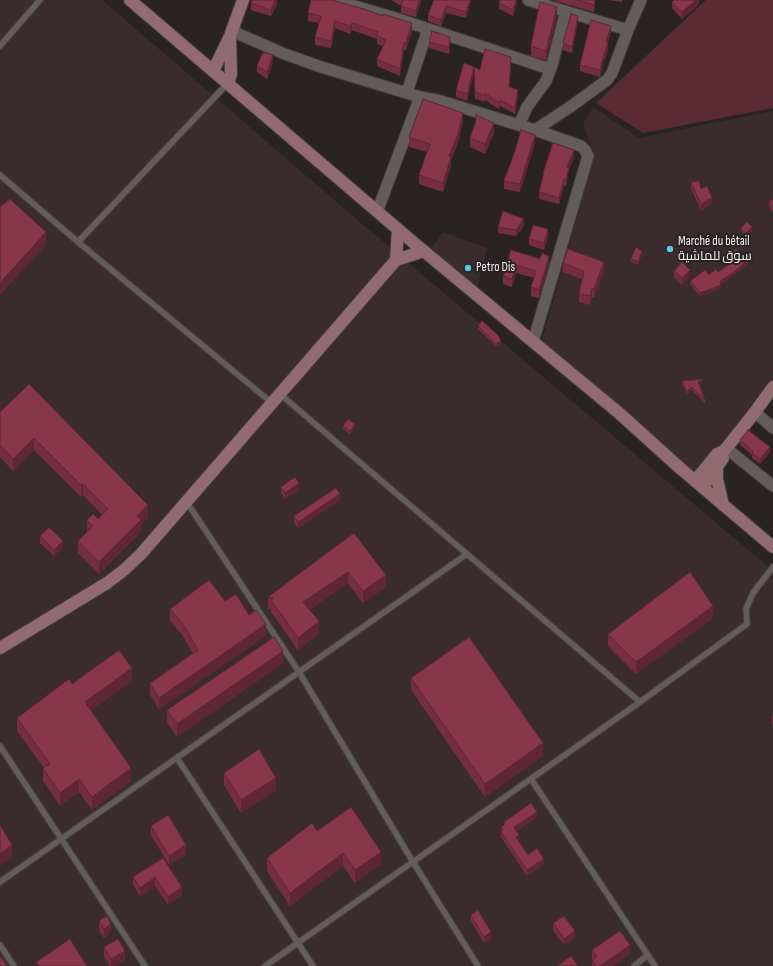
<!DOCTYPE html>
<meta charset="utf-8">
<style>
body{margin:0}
canvas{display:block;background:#2a2324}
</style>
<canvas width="773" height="966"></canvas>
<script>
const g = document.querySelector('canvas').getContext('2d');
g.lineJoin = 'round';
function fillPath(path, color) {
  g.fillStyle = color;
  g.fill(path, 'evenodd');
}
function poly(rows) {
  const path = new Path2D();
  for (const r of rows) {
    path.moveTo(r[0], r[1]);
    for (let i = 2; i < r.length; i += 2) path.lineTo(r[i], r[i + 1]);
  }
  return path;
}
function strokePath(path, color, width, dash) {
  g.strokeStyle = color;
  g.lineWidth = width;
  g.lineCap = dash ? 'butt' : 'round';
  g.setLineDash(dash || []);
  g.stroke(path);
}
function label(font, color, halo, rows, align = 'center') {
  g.font = font + ' "Sofia Sans Condensed",Cairo,sans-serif';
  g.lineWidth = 4;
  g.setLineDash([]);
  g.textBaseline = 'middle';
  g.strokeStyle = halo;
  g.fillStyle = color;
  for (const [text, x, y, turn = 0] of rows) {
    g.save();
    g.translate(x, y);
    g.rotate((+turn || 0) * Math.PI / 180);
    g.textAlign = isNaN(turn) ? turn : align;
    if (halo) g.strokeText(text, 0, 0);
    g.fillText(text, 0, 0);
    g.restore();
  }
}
const built = poly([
 [0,0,102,0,361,223,773,571,773,966,0,966],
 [593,107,639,138,773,111,773,380,698,480,541,344,594,155,583,124],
 [443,232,487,248,477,288,431,249]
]);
const green = poly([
 [706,0,773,0,773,108,643,133,596,103]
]);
const lane = poly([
 [0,46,40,0],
 [0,175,78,242,272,403],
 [78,242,228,83],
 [280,394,640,702],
 [186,501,299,672,413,862,478,966],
 [0,746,145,966],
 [177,758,313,966],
 [531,779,655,966],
 [0,882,467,554],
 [0,945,14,966],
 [265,966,640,702,747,624,746,609,753,593,773,567],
 [634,966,648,955]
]);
const street = poly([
 [334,0,392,17,550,69],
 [528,0,628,30],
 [232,31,282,53,321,67,420,97,441,101,535,130],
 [407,92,428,29],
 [519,125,527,107,546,81,552,65,566,11],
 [377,212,420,97],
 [533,342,588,156,585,150,581,146,535,130,570,107,607,80,612,73,628,30,641,0],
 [755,412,773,428],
 [726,448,773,486]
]);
const secondary = poly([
 [130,0,414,243,619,413,681,469,773,547],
 [213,71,230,36,243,0],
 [228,83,231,74,230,37],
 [396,260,398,230],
 [717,467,717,479,723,505],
 [695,481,717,454,724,451,755,412,773,387],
 [703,487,723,458],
 [0,648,107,583,124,570,141,554,396,260,424,251]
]);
const wall = poly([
 [277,0,277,4,271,16,251,10,251,3],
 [391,0,421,0,416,17,401,13,401,6],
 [434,0,471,0,466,18,446,13,441,26,428,21,428,15],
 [517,0,517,3,513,16,499,9,499,3],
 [552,0,595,0,595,3,594,12],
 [608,0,623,0,622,2],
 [699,0,699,4,682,19,672,8,672,2],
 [308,13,412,31,406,50,404,50,400,76,377,66,377,59,383,46,377,44,377,39,352,30,350,34,335,28,331,48,315,45,315,37,319,23,308,21],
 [557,16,546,60,531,56,531,46],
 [578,22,572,53,563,50,563,43],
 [611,32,608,42,608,49,605,59,604,59,600,77,580,71,580,65],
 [429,42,450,44,449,54,429,48],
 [273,62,267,79,257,72,257,66],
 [511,64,509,87,518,96,515,114,500,106,499,109,485,100,485,102,475,99,474,73,480,70],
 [474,73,467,101,456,97,456,90],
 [463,122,458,143,451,160,451,166,443,192,419,184,419,175,427,152,409,147,409,137],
 [494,133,485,154,470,147,470,138],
 [535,143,520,192,504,189,504,181,515,151],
 [574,156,569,170,566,186,564,185,559,204,539,199,539,192,543,178,543,173],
 [691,182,701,189,712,204,704,208,704,210,701,211,691,188],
 [773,199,773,212,769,207,769,202],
 [524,226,516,236,498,233,498,227],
 [741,228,752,231,746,236,741,231],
 [548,236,544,250,529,245,529,239],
 [511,250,549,264,539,298,531,296,531,287,534,278,516,273,512,287,503,284,503,276],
 [642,254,638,265,631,262,631,259],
 [740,254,751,261,734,275,721,284,721,288,700,296,690,284,690,281,718,272,729,265,726,262,726,259],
 [563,263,604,271,594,298,592,297,590,305,579,302,579,294,582,279,563,272],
 [674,271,690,276,682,285,674,277],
 [478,326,501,344,495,347,493,343,478,329],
 [682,381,702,382,699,384,705,400,705,403,692,390,687,394,682,384],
 [0,412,148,517,141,524,141,532,99,574,78,553,78,541,87,532,87,520,98,519,102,515,83,495,81,497,34,450,13,471,0,457],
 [343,426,355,427,350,434,343,429],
 [740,440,770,452,760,464,752,458,752,455,740,445],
 [281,487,299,490,285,499,281,493],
 [340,500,298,528,294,522,294,516],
 [354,533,386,587,363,603,348,583,309,610,319,633,298,650,271,612,271,609,268,609,268,597],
 [40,536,63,547,54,556,40,543],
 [225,601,249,615,266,636,159,709,150,695,150,683,193,654,183,636,170,621,170,609],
 [713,618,636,674,608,646,608,634],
 [283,663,177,737,167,722,167,710],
 [411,678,543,756,485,797,411,690],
 [132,681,91,710,131,781,92,810,79,792,60,806,43,781,43,768,44,768,17,731,17,718,72,684],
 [773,713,773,727,772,726,772,714],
 [224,773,276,790,241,813,224,785],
 [537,817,517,831,519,841,528,855,544,864,527,876,501,837,501,827,504,825,504,822],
 [151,826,186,855,169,865,151,835],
 [317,831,381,864,355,883,343,866,290,906,267,871,267,858],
 [163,858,182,895,168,905,155,886,140,896,133,885,133,877],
 [471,915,491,939,484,943,471,921],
 [99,921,111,933,104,938,99,931],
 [553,923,575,938,564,945,553,930],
 [104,947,125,960,115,966,110,966,104,957],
 [592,950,630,954,613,966,592,966]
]);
const shadedWall = poly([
 [274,0,277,0,277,4,271,16,271,10],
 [419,0,421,0,416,17,416,11],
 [470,0,471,0,466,18,466,12],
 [516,0,517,0,517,3,513,16,513,10],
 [696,0,699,0,699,4,682,19,682,12],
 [446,6,446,13,441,26,441,20],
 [557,7,557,16,546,60,546,51],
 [578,16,578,22,572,53,572,47],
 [335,21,335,28,331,48,331,41],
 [352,23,352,30,350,34,350,26],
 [412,23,412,31,406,50,406,43],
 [611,26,611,32,606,48,606,42],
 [450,37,450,44,449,54,449,47],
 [404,42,404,50,400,76,400,69],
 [608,42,608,49,605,59,605,53],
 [604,53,604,59,600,77,600,70],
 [273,55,273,62,267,79,267,72],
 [511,57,511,64,509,94,509,87],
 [474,67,474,73,467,101,467,94],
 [518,90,518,96,515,114,515,108],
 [500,100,500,106,499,109,499,103],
 [463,113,463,122,458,143,451,160,451,166,443,192,443,183,449,156],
 [494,123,494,133,485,154,485,144],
 [535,135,535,143,520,192,520,184],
 [574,150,574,156,569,170,566,186,567,167],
 [564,179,564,185,559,204,559,198],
 [712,198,712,204,704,208,704,210,701,211,701,205,703,202],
 [524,219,524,226,516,236,516,230],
 [752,227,752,231,746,236,746,233],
 [548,229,548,236,544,250,544,243],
 [46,232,46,245,0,295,0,283],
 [642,251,642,254,638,265,638,262],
 [549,256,549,264,539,298,539,290],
 [751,257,751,261,734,275,720,285,720,281],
 [604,262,604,271,594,298,594,289],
 [516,265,516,273,512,287,512,279],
 [690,270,690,276,682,285,682,278],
 [721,285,721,288,700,296,700,293],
 [592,288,592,297,590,305,590,296],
 [501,341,501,344,495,347,495,344],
 [702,379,702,382,698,385,698,382],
 [692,387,692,390,687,394,687,391],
 [355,424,355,427,350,434,350,431],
 [34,438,34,450,13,471,13,459],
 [770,447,770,452,760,464,760,459],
 [299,483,299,490,285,499,285,493],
 [83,484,83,495,81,497,81,485],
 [340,494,340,500,298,528,298,522],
 [148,505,148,517,141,524,141,532,99,574,99,562,137,516],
 [63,541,63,547,54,556,54,550],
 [348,572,348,583,303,614,303,602],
 [386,575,386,587,363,603,363,591],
 [713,606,713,618,636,674,636,662],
 [319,621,319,633,298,650,298,638],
 [266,624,266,636,159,709,159,698],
 [283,651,283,663,177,737,177,724],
 [132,668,132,681,85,714,85,702],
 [543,743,543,756,485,797,485,784],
 [131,768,131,781,92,810,92,797],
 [276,778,276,790,241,813,241,800],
 [79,779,79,792,60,806,60,793],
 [537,812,537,817,514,833,514,827],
 [519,835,519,841,516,843,516,837],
 [12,845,12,857,0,866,0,854],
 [186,845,186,855,169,865,169,856],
 [381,852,381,864,355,883,355,870],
 [343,853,343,866,290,906,290,893],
 [544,859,544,864,527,876,527,870],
 [155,877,155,886,140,896,140,888],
 [182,887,182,895,168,905,168,897],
 [111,924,111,933,104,938,104,929],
 [575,931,575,938,564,945,564,939],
 [491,932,491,939,484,943,484,937],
 [630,945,630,954,613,966,600,966],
 [125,951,125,960,115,966,111,966,111,959]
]);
const building = poly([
 [252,0,275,0,271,10,251,3,252,0],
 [311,0,332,0,364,9,383,16,383,14,412,23,406,43,404,42,400,69,377,59,386,40,377,36,378,32,352,23,350,26,335,21,331,41,315,37,321,16,308,13,311,0],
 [402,0,419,0,416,11,401,6,403,1,402,0],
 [434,0,470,0,466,12,446,6,441,20,428,15,434,0],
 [500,0,516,0,513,10,499,3,500,0],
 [577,0,595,0,594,5,577,0],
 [674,0,696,0,682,12,672,2,674,0],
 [540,2,557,7,546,51,531,46,540,2],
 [571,14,578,16,572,47,563,43,571,14],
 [591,20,611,26,606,42,608,42,605,53,604,53,600,70,580,65,591,20],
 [432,31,450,37,449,47,429,42,432,31],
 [485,49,511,57,509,87,518,90,515,108,500,100,499,103,485,93,485,96,475,92,474,67,480,70,485,49],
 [263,52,273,55,267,72,257,66,263,52],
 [464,63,474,67,467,94,456,90,464,63],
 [423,99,463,113,458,134,449,156,451,157,443,183,419,175,430,144,409,137,423,99],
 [476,115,494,123,485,144,470,138,476,121,476,115],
 [521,130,535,135,520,184,504,181,515,151,521,130],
 [553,143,574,150,567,167,569,167,566,180,564,179,559,198,539,192,544,173,543,173,553,143],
 [699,181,701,189,707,186,712,198,703,202,704,204,701,205,691,182,699,181],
 [10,199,46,232,0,283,0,207,10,199],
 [773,199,773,207,769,202,773,199],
 [503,211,524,219,516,230,498,227,503,211],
 [747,222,752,227,746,233,741,228,747,222],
 [533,225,548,229,544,243,529,239,533,225],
 [636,247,642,251,638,262,631,259,636,247],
 [568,249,604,262,594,289,592,288,590,296,579,294,584,271,563,263,568,249],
 [736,249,740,254,751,257,734,272,720,281,721,285,700,293,690,281,705,270,709,275,716,269,718,272,730,264,726,259,736,249],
 [511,250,540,259,542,253,549,256,539,290,531,287,536,271,516,265,512,279,503,276,511,250],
 [682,262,690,270,682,278,674,271,682,262],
 [482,321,498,335,501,341,495,344,493,340,478,326,482,321],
 [702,379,698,382,705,400,692,387,687,391,682,381,702,379],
 [29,384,148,505,137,516,141,520,99,562,78,541,93,526,87,520,93,514,98,519,108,509,83,484,81,485,34,438,13,459,0,445,0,412,29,384],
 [348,419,355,424,350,431,343,426,348,419],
 [748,430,770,447,760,459,752,453,753,451,740,440,748,430],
 [295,477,299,483,285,493,281,487,295,477],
 [336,488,340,494,298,522,294,516,336,488],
 [49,527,63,541,54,550,40,536,49,527],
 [354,533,386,575,363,591,348,572,303,602,319,621,298,638,271,600,274,598,268,597,354,533],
 [690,572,713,606,636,662,608,634,690,572],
 [209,580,225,601,236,594,249,615,256,610,266,624,159,698,150,683,198,650,183,624,170,609,209,580],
 [274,637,283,651,177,724,167,710,274,637],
 [469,637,543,743,485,784,411,678,469,637],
 [119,650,132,668,85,702,131,768,92,797,79,779,60,793,43,768,50,764,17,718,69,679,72,684,119,650],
 [259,749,276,778,241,800,224,773,259,749],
 [531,803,537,812,514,827,519,835,516,837,528,855,537,848,544,859,527,870,501,832,503,830,501,827,505,824,504,822,531,803],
 [351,807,381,852,355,870,343,853,290,893,267,858,312,823,317,831,351,807],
 [168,815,186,845,169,856,151,826,168,815],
 [0,825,12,845,0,854,0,825],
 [163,858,182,887,168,897,155,877,140,888,133,877,163,858],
 [478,910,491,932,484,937,471,915,478,910],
 [107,916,111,924,104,929,99,921,107,916],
 [564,916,575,931,564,939,553,923,564,916],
 [620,931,630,945,600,966,596,966,592,960,597,957,592,950,620,931],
 [70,939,87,966,39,966,36,962,70,939],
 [118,939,125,951,111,959,104,947,118,939],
 [0,956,7,966,0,966,0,956],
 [571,956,578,966,557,966,571,956]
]);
const markers = [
 [670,249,4,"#58c8e4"],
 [468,268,4,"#58c8e4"]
];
const poiNames = [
 ["Marché du bétail",678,242],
 ["سوق للماشية",678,257],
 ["Petro Dis",476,268]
];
fillPath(built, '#3a2c2e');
fillPath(green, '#5a2a35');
strokePath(lane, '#433e3e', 8);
strokePath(street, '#433e3e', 13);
strokePath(secondary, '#433e3e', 14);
strokePath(lane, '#645b5c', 5.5);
strokePath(street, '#645b5c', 11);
strokePath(secondary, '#926a72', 12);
fillPath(wall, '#752e41');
fillPath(shadedWall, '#5f2635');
fillPath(building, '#88364c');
strokePath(building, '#5f2635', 1);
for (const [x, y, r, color] of markers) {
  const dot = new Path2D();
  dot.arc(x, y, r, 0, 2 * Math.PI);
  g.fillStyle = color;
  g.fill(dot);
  strokePath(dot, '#2a2324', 1.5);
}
label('13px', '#f2edee', '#2a2324', poiNames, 'left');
</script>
